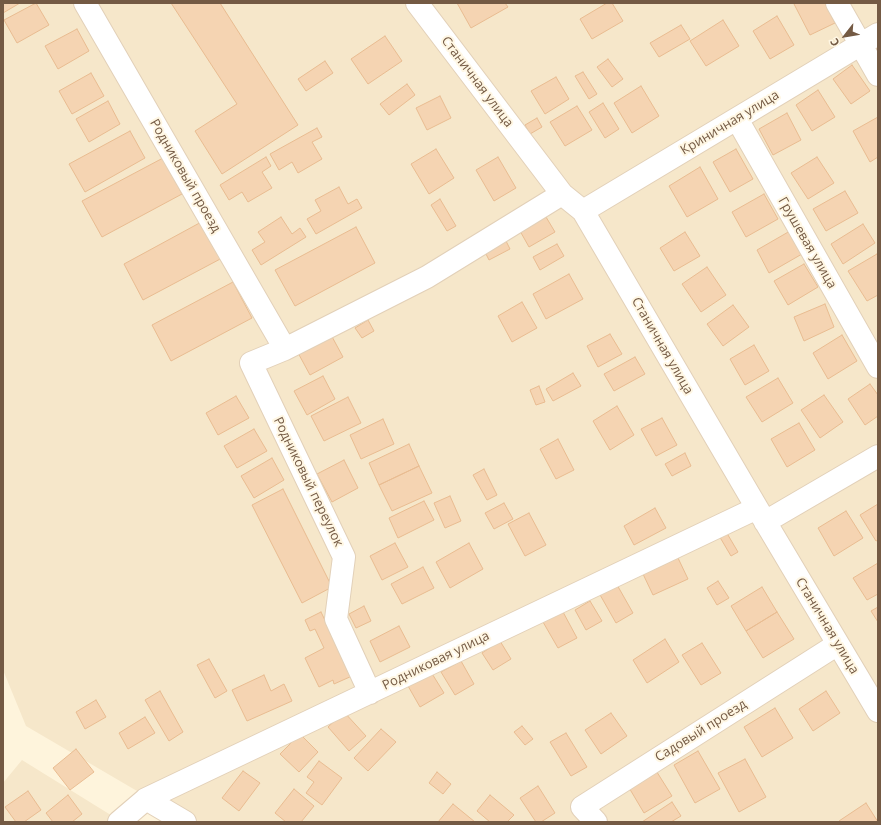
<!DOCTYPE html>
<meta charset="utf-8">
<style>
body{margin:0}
#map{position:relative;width:881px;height:825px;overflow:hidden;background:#fef4dc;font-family:"Open Sans",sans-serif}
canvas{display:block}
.frame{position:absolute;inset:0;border:4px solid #745a44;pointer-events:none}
.north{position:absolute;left:825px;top:16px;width:40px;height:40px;-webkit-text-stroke:3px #fff7e4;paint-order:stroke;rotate:239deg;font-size:11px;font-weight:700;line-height:16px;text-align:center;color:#745a44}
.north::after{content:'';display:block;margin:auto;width:14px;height:18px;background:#745a44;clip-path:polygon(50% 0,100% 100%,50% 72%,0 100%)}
</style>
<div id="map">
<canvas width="881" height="825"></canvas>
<div class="frame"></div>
<div class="north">С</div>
</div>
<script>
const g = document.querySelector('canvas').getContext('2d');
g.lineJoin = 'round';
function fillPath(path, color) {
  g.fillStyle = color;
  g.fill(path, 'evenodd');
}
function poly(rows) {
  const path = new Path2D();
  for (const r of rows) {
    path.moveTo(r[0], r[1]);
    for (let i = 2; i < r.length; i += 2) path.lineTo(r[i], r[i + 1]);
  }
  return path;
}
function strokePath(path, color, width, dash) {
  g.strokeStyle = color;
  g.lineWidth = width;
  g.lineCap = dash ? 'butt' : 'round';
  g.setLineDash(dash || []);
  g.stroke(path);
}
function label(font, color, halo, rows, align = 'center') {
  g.font = font + ' "Open Sans",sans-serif';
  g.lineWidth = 4;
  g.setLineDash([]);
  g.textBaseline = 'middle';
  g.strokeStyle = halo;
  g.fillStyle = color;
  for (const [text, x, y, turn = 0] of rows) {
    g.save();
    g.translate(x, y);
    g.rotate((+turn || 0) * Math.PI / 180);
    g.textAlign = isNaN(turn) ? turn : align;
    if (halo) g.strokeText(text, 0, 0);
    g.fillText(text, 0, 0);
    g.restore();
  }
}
const residential = poly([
 [3,3,878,3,878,822,190,822,26,726,3,670],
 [22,760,122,822,3,822,3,783]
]);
const building = poly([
 [3,3,20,3,3,13,3,3],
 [36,3,49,25,17,43,4,20,36,3],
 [171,3,220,3,298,125,222,174,195,131,237,104,171,3],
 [457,3,505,3,508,7,471,28,457,3],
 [607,3,612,3,623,21,592,39,580,19,607,3],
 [797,3,825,3,835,23,810,35,794,4,797,3],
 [777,16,794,45,770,59,753,31,777,16],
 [723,20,739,46,706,66,690,41,723,20],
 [681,25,690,39,659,57,650,43,681,25],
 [77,29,89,51,58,69,45,46,77,29],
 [385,36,402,61,368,84,351,59,385,36],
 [608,59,623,79,612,87,597,67,608,59],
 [325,61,333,73,306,91,298,79,325,61],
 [852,65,870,91,851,104,833,79,852,65],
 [583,72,597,94,589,99,575,76,583,72],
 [91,73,104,96,72,114,59,91,91,73],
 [556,77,569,99,545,114,531,91,556,77],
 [407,84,415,95,389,115,380,104,407,84],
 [641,86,659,116,632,133,614,103,641,86],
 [818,90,835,117,812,131,796,105,818,90],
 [440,96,451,118,427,130,416,108,440,96],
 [108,101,120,124,89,142,76,119,108,101],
 [603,103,619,129,605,138,589,112,603,103],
 [577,106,592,130,565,146,550,122,577,106],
 [787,113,801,140,773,155,759,129,787,113],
 [878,117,878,157,870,162,853,131,878,117],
 [537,118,542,127,530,134,525,125,537,118],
 [317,128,322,137,312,142,322,159,298,173,292,162,279,170,270,154,317,128],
 [130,131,145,158,85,192,69,164,130,131],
 [436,149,454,178,429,194,411,164,436,149],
 [736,149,753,179,730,192,713,162,736,149],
 [266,157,271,166,262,172,272,188,248,202,242,192,229,200,220,185,266,157],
 [498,157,516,188,494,201,476,170,498,157],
 [817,157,834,183,808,199,791,173,817,157],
 [163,158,182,194,102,237,82,201,163,158],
 [700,167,718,199,687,217,669,186,700,167],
 [339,187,348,204,357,199,362,208,316,234,307,219,321,211,315,200,339,187],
 [845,191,858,213,826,231,813,209,845,191],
 [764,194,778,219,746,237,732,212,764,194],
 [440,199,456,226,447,231,431,205,440,199],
 [281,217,292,234,300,228,306,237,261,265,252,250,265,242,258,232,281,217],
 [546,217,555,232,529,247,520,231,546,217],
 [205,220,224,257,143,300,124,264,205,220],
 [863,224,875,243,843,264,831,244,863,224],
 [356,227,375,263,295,306,275,270,356,227],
 [790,231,802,254,769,273,757,250,790,231],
 [685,232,700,256,674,271,660,248,685,232],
 [504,237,510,249,489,260,483,248,504,237],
 [557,244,564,256,540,270,533,257,557,244],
 [877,254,878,256,878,295,867,301,848,271,877,254],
 [804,264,818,287,788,305,774,281,804,264],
 [707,267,726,295,701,312,682,284,707,267],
 [569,274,583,299,546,319,533,294,569,274],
 [233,282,252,318,171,361,152,325,233,282],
 [522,302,537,328,512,342,498,316,522,302],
 [825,304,834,327,804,341,794,317,825,304],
 [733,305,749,327,723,346,707,324,733,305],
 [368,320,374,331,362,338,355,328,368,320],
 [330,333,343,357,310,375,297,351,330,333],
 [610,334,622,354,598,367,587,346,610,334],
 [842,335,857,361,828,379,813,353,842,335],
 [754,345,769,371,745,385,730,359,754,345],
 [635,357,645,374,614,391,604,374,635,357],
 [573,373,581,386,553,401,546,389,573,373],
 [323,376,335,399,307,415,294,391,323,376],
 [778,378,793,403,762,422,746,397,778,378],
 [870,384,878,395,878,416,865,425,848,399,870,384],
 [539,386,545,402,536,405,530,390,539,386],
 [824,395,843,422,820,438,801,410,824,395],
 [236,396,249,418,218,435,206,413,236,396],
 [348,397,361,423,324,441,311,416,348,397],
 [617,406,634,435,610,450,593,421,617,406],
 [662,418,677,445,656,456,641,429,662,418],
 [383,419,394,444,361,459,350,435,383,419],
 [799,423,815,450,787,467,771,439,799,423],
 [254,429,267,451,237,468,224,446,254,429],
 [558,439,574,470,556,479,540,449,558,439],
 [409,444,419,466,379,485,369,463,409,444],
 [685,453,691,466,672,476,665,464,685,453],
 [272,458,284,480,254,498,241,476,272,458],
 [344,460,358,488,332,502,317,474,344,460],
 [419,466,432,493,392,511,379,485,419,466],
 [484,469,497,495,487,500,473,475,484,469],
 [283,489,332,587,302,603,252,505,283,489],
 [450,496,461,521,445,528,434,503,450,496],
 [424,501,434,520,398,538,389,518,424,501],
 [504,503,513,519,494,529,485,513,504,503],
 [878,504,878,540,876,541,860,515,878,504],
 [655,508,666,528,634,545,624,526,655,508],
 [846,511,863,538,834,556,818,528,846,511],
 [529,513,546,545,525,556,508,524,529,513],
 [725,530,738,552,731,556,718,534,725,530],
 [395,543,408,567,382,580,370,556,395,543],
 [469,543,483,569,450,588,436,562,469,543],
 [678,558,688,579,653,595,643,574,678,558],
 [878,563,878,594,867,600,853,578,878,563],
 [423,567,434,588,402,604,391,584,423,567],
 [718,581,729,598,717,605,707,588,718,581],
 [616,583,633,613,616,623,599,593,616,583],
 [762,587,777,612,746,631,731,606,762,587],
 [590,601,602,621,586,630,575,610,590,601],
 [364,606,371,621,356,628,349,614,364,606],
 [878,607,878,622,871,611,878,607],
 [321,612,352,676,334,684,333,680,319,687,305,658,324,648,315,629,310,631,305,620,321,612],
 [563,612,577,638,558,648,543,622,563,612],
 [777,612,794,639,763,658,746,631,777,612],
 [399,626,410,647,380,662,370,641,399,626],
 [665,639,679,662,647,683,633,660,665,639],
 [500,641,511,659,493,670,482,653,500,641],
 [702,643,721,673,701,685,682,655,702,643],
 [209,659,227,691,215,698,197,665,209,659],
 [461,661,474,684,455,695,441,672,461,661],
 [431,672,444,693,420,707,408,686,431,672],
 [264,675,271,691,284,684,292,701,247,721,232,690,264,675],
 [160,691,183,732,169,741,145,700,160,691],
 [826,691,840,713,813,731,799,709,826,691],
 [96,700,106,717,85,729,76,712,96,700],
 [775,708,793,738,762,757,744,727,775,708],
 [344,712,366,736,349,751,328,727,344,712],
 [611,713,627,736,601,754,585,730,611,713],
 [145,717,155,733,128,749,119,733,145,717],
 [522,726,533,739,525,745,514,732,522,726],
 [381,729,396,742,368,771,354,758,381,729],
 [566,733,587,767,571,776,550,742,566,733],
 [300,734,318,752,299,772,280,754,300,734],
 [76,749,94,772,70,790,53,768,76,749],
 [698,751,720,789,695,803,674,765,698,751],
 [745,759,766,797,739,812,718,773,745,759],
 [319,761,342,778,322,805,306,793,314,782,307,777,319,761],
 [655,769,672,796,644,813,628,786,655,769],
 [243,771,260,783,239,811,222,798,243,771],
 [437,772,451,784,443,794,429,783,437,772],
 [538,786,555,813,541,822,536,822,520,798,538,786],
 [294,789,314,806,301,822,286,822,275,813,294,789],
 [28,791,41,810,24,822,16,822,5,807,28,791],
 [68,795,82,814,72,822,53,822,46,813,68,795],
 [490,795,514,815,507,822,490,822,477,811,490,795],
 [672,802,681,816,671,822,642,822,672,802],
 [866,803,878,822,840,822,839,821,866,803],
 [453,804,475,822,438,822,453,804]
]);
const minor = poly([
 [85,3,285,349],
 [417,3,562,194,583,211,757,508,878,711],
 [837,3,878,75],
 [737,119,878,367],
 [583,211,878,34],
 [765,522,878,456],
 [370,693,336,619,344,557,251,363,285,349,427,277,562,194],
 [146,799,185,822],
 [119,822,146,799,757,508],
 [596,822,582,807,838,644]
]);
const streetNames = [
 ["Станичная улица",477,82,53],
 ["Криничная улица",730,123,-31],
 ["Родниковый проезд",185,176,60],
 ["Грушевая улица",807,243,60],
 ["Станичная улица",662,346,60],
 ["Родниковый переулок",308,482,64],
 ["Станичная улица",827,626,59],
 ["Родниковая улица",436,661,-26],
 ["Садовый проезд",701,731,-32]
];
fillPath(residential, '#f6e7ca');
fillPath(building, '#f5d4b2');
strokePath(building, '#e9bc91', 1);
strokePath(minor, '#e2d0b8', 24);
strokePath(minor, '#fff', 22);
label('13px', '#745a44', '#fff7e4', streetNames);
</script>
